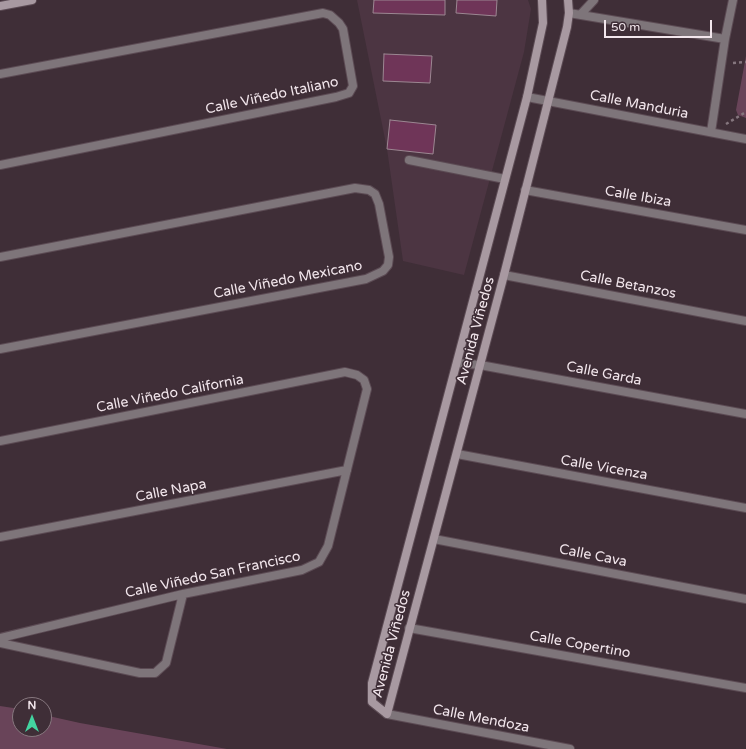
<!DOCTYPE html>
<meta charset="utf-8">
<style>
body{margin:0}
#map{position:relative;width:746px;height:749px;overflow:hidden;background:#3f2e37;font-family:"Varela Round",sans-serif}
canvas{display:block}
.north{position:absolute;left:12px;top:697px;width:40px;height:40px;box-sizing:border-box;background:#3f2e37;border:1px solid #87787f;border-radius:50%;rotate:0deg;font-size:11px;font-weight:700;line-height:16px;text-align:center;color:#f2e6ec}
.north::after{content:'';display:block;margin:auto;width:14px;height:18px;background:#43d4a0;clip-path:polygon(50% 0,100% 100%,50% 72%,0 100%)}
.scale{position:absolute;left:604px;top:20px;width:108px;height:18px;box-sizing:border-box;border:2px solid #f2e6ec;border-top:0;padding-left:5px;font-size:12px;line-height:14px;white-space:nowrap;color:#f2e6ec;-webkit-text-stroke:3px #3f2e37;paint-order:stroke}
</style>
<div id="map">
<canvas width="746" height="749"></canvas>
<div class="north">N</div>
<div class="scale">50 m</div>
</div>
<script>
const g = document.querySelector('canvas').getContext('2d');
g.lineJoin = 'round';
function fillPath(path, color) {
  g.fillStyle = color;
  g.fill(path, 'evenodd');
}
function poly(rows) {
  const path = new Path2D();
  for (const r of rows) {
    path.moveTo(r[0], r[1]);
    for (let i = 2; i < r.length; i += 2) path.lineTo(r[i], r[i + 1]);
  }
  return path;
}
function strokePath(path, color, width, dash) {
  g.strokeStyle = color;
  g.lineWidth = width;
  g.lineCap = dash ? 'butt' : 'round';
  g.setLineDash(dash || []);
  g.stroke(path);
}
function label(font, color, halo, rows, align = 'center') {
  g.font = font + ' "Varela Round",sans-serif';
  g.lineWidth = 3;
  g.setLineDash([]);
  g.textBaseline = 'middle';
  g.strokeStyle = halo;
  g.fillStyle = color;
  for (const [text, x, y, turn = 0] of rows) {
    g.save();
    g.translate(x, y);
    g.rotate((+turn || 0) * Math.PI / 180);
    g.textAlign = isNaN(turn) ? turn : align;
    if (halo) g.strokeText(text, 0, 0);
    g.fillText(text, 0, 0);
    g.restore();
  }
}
const built = poly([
 [357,0,528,0,531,9,524,52,464,275,403,261,387,149]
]);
const green = poly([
 [746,56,746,118,738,115,736,110],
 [0,706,20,709,20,729,44,729,44,715,80,723,227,749,0,749]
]);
const building = poly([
 [374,0,445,0,445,15,373,13,374,0],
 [457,0,497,0,496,16,456,13,457,0],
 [384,54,432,56,430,83,383,81,384,54],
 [390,120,436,125,433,154,387,149,390,120]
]);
const path = poly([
 [733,63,746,62],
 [726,124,746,112]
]);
const lane = poly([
 [409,160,505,179]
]);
const street = poly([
 [569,13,725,39],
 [581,14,594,0],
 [0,74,323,13,330,15,339,23,343,29,353,86,349,93,336,97,0,165],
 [527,97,746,139],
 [711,132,725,39,733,0],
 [525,190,746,230],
 [0,257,355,188,369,190,375,194,379,204,389,257,388,265,383,271,366,279,0,349],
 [504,275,746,321],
 [457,363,480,365,746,414],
 [0,441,345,372,357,375,364,380,367,389,328,546,319,562,302,570,183,594,0,638],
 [457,454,746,508],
 [0,537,347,470],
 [434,539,746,599],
 [409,628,746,688],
 [0,643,140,673,155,673,166,663,183,594],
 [387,714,570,749]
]);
const secondary = poly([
 [542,0,543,23,527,97,372,683,372,702,387,714,504,275,567,27,569,13,568,0],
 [0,6,32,0]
]);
const streetNames = [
 ["Calle Viñedo Italiano",272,96,-12],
 ["Calle Manduria",639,105,11],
 ["Calle Ibiza",638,197,10],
 ["Calle Viñedo Mexicano",288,280,-11],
 ["Calle Betanzos",628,285,11],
 ["Avenida Viñedos",476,331,-75],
 ["Calle Garda",604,374,11],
 ["Calle Viñedo California",170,394,-11],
 ["Calle Vicenza",604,468,10],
 ["Calle Napa",171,491,-11],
 ["Calle Cava",593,556,11],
 ["Calle Viñedo San Francisco",213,575,-12],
 ["Avenida Viñedos",392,644,-75],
 ["Calle Copertino",580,645,10],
 ["Calle Mendoza",481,719,11]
];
fillPath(built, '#4c3542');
fillPath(green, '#694459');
fillPath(building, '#6f3558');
strokePath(building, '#9c8792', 1);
strokePath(lane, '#5c4b54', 10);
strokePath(street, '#5c4b54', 10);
strokePath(secondary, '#5c4b54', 10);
strokePath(path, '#85767e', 2.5, [3, 3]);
strokePath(lane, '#7e757a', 8);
strokePath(street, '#7e757a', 8);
strokePath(secondary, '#a899a1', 8);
label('14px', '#f2e6ec', '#3f2e37', streetNames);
</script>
